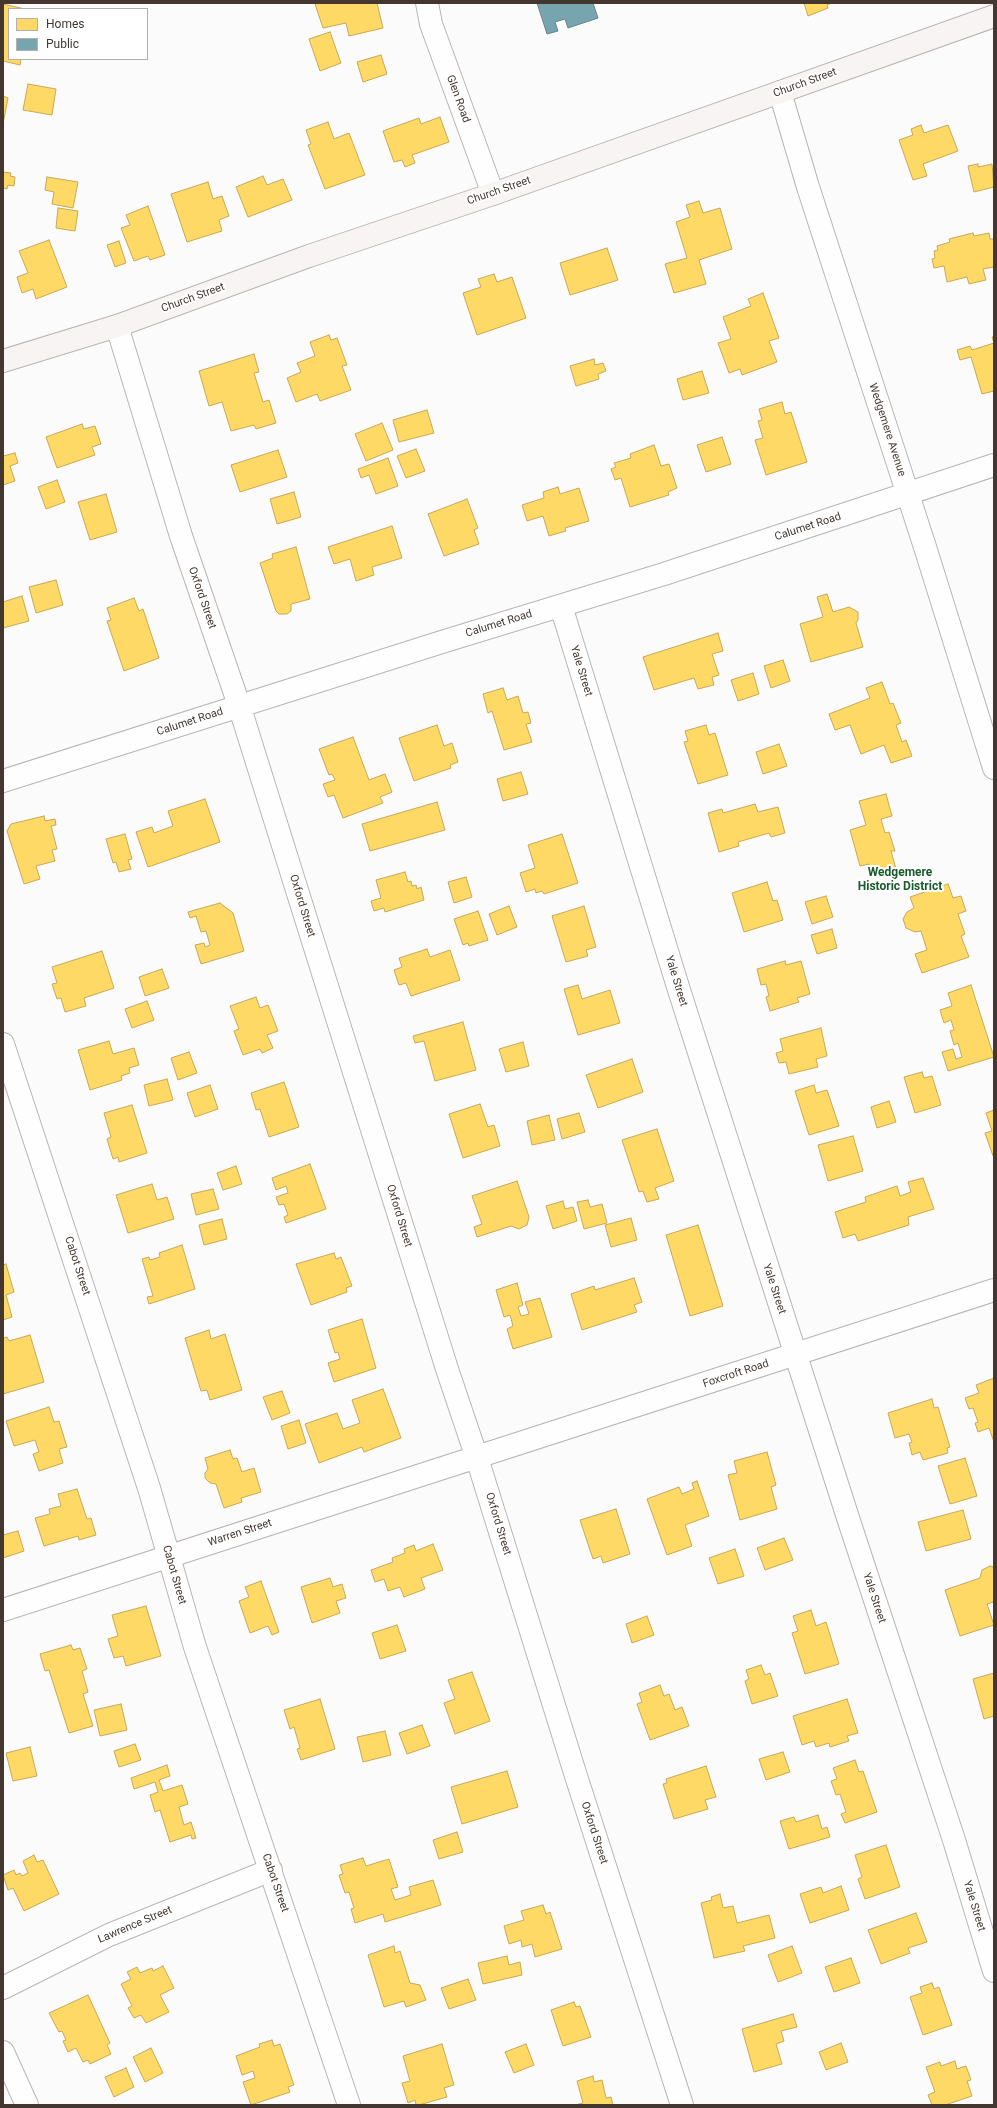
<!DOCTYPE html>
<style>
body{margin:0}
#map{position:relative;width:997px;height:2108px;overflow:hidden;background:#fbfbfb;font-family:Roboto,sans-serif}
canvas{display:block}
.frame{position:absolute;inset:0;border:4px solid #443730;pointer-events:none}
.legend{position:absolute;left:8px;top:8px;width:140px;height:52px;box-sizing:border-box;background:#fff;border:1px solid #b4afac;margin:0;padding:5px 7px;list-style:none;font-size:12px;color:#443730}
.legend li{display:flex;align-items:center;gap:8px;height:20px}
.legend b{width:20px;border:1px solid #b4afac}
</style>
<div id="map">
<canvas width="997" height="2108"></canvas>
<div class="frame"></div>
<ul class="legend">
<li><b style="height:11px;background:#ffd966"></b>Homes</li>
<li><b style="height:11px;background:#76a5af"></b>Public</li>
</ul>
</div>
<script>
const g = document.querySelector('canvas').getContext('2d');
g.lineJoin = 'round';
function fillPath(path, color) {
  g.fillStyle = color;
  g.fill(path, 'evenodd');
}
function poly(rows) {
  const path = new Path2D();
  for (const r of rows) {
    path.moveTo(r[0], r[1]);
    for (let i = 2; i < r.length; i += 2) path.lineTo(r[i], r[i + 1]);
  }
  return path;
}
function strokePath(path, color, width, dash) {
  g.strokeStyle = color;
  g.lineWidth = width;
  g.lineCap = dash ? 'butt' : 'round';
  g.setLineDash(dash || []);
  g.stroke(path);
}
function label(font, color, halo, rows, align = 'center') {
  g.font = font + ' Roboto,sans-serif';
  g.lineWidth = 4;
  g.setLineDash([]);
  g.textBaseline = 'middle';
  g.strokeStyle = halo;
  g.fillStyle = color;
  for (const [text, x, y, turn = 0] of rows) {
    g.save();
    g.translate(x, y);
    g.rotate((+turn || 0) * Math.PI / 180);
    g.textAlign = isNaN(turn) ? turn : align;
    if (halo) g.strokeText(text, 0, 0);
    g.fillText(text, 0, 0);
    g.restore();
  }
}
const homes = poly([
 [319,3,377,3,383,28,349,36,346,23,323,28,315,4,319,3],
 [804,3,832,3,827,5,828,8,808,16,804,3],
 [3,4,25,9,9,9,9,59,21,59,20,65,3,61,3,4],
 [330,32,341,63,320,71,309,39,330,32],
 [381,55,387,74,363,82,357,62,381,55],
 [28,84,56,89,52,115,23,110,28,84],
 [3,96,8,98,3,124,3,96],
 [440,117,449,142,412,155,415,163,405,167,402,160,394,162,383,131,419,118,421,124,440,117],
 [328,122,334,139,349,133,365,175,325,189,308,145,311,144,306,130,328,122],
 [921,125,924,133,948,125,958,151,923,164,927,176,913,180,899,140,913,135,911,129,921,125],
 [978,164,978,167,992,164,994,187,974,192,968,166,978,164],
 [3,172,11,173,10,176,15,177,14,186,8,185,7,189,3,188,3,172],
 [263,176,267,185,283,179,292,200,248,217,236,187,263,176],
 [47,177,78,182,73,208,52,204,54,192,45,190,47,177],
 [208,182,213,199,222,196,229,216,219,220,222,231,187,242,171,194,208,182],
 [699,201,703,213,720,208,732,249,699,260,706,284,674,293,665,264,687,258,676,222,690,217,686,205,699,201],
 [148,206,165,255,150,260,148,256,134,261,121,228,130,225,126,215,148,206],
 [58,208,78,211,75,231,56,228,58,208],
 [973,233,974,236,989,233,990,239,994,239,994,267,983,269,986,280,969,284,967,277,947,282,944,266,934,268,932,259,935,258,934,251,938,250,937,246,950,242,949,239,973,233],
 [49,240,67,287,36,299,33,289,22,293,17,277,28,273,19,251,49,240],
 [119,241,126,263,115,267,107,245,119,241],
 [607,248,618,280,570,295,560,263,607,248],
 [494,274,497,282,512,277,526,318,477,335,463,293,481,287,478,279,494,274],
 [763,293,779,338,769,341,777,362,742,375,740,369,729,373,718,343,731,339,723,317,751,306,748,299,763,293],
 [329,335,331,340,337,338,347,365,342,366,351,390,320,401,317,394,296,402,287,378,301,372,297,363,315,356,310,342,329,335],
 [994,336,994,391,982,394,971,357,960,360,957,350,970,346,972,350,994,343,992,337,994,336],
 [254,354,259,372,254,373,263,402,269,400,276,423,256,429,254,425,231,431,222,402,209,406,199,371,254,354],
 [594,359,595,365,603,363,606,371,598,374,599,379,576,386,570,366,594,359],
 [702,371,709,393,683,400,677,379,702,371],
 [782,402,785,414,791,412,807,462,766,475,755,440,763,438,758,421,762,420,759,409,782,402],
 [427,410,434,433,399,442,393,420,427,410],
 [382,423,393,450,366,461,355,434,382,423],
 [82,424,84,429,95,426,101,444,92,447,95,455,57,468,46,437,82,424],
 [722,437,731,464,706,472,697,445,722,437],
 [654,445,661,466,669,464,677,488,668,492,669,495,630,507,621,478,615,480,611,469,616,467,614,463,631,458,630,454,654,445],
 [416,449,425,471,406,478,397,456,416,449],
 [278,450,287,477,240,492,231,465,278,450],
 [15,453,18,463,10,466,15,481,3,485,3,455,3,456,15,453],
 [388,458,398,486,376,494,369,475,361,478,358,469,388,458],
 [57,480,65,502,46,509,38,487,57,480],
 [558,487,560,494,579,488,589,521,565,528,566,531,549,536,543,516,527,521,522,505,544,498,543,492,558,487],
 [294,492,301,517,277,524,270,499,294,492],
 [106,494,117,532,90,540,78,502,106,494],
 [467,499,478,528,474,530,479,544,444,556,428,514,467,499],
 [392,526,402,558,372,567,374,575,356,581,350,559,334,564,328,547,392,526],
 [296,547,310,599,291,604,291,611,287,614,279,614,276,611,260,563,273,558,272,554,296,547],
 [56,580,63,605,36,613,29,587,56,580],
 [827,594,833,612,849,607,858,612,858,620,856,623,863,647,811,662,800,624,823,617,817,597,827,594],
 [22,596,29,621,3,628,3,602,22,596],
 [134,598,139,611,143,609,159,658,124,671,107,621,111,620,107,608,134,598],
 [718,633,723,651,712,654,719,675,712,677,714,685,698,689,694,678,654,690,643,657,718,633],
 [783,660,790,681,771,688,764,666,783,660],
 [753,673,759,694,738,701,731,680,753,673],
 [882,682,890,704,893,703,901,723,896,725,902,742,906,740,912,756,891,763,884,745,861,754,850,725,835,730,829,714,870,698,866,688,882,682],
 [503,688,507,700,518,696,523,713,528,712,531,723,526,724,532,742,504,750,492,711,488,713,483,694,503,688],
 [437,725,444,746,452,743,458,762,450,765,451,768,414,781,399,738,437,725],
 [706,725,709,735,715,733,728,775,698,784,684,742,688,741,685,731,706,725],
 [353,737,369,780,385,774,392,792,380,797,383,803,343,818,334,795,328,797,323,784,335,780,332,774,329,775,319,749,353,737],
 [779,744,787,766,763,774,756,752,779,744],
 [521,772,528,794,503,801,497,779,521,772],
 [886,794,892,816,881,819,885,833,889,832,895,851,891,851,896,869,873,876,869,864,860,866,850,830,866,825,859,801,886,794],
 [205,799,220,842,148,867,136,832,152,827,154,833,173,826,168,811,205,799],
 [437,802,445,830,370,851,362,824,437,802],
 [755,804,758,812,778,807,785,833,771,837,769,833,738,842,739,846,719,852,708,813,722,809,723,813,755,804],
 [44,816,45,821,55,819,56,825,51,826,57,849,52,850,55,861,36,866,40,879,24,884,7,831,11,824,44,816],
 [125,834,132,859,128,860,131,869,119,872,116,862,113,863,106,839,125,834],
 [562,834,578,883,544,894,542,891,536,893,535,889,526,892,520,873,535,868,528,845,562,834],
 [405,872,408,882,411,881,412,886,416,885,417,889,421,887,424,900,385,912,384,908,374,911,371,901,381,898,376,880,405,872],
 [466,877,472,897,454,903,448,882,466,877],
 [767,882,773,901,777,900,783,920,744,932,732,893,767,882],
 [948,884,953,898,961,896,966,911,958,914,965,934,961,936,969,957,922,973,915,954,927,950,921,931,915,932,906,928,903,919,907,912,914,908,910,897,948,884],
 [826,896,833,917,812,924,805,902,826,896],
 [220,903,233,913,244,951,201,964,195,945,204,943,205,947,210,945,206,931,201,932,196,916,190,918,188,912,220,903],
 [509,906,517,927,497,935,489,914,509,906],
 [584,906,596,947,586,950,588,956,566,962,552,916,584,906],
 [478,911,488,940,469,946,468,943,463,945,454,919,478,911],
 [832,929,837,948,817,954,811,935,832,929],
 [427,949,430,957,450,950,460,980,411,996,406,983,399,985,394,970,402,967,399,958,427,949],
 [102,951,114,988,84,998,86,1006,65,1012,61,998,57,999,52,984,57,983,52,967,102,951],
 [785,961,786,965,801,961,810,994,797,998,799,1002,770,1011,766,997,769,996,766,984,761,985,757,969,785,961],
 [162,969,169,988,145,996,139,977,162,969],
 [578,985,582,999,610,990,620,1023,578,1035,564,989,578,985],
 [971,985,994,1057,948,1071,942,1052,953,1049,956,1059,962,1057,958,1043,954,1045,950,1031,954,1030,951,1020,944,1023,940,1010,952,1006,948,993,971,985],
 [256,997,260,1008,268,1005,278,1031,267,1035,273,1048,262,1053,260,1049,243,1055,234,1031,239,1029,230,1006,256,997],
 [147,1001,154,1020,132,1028,125,1009,147,1001],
 [463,1022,476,1070,435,1081,424,1041,415,1043,413,1036,463,1022],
 [821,1028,827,1056,816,1059,818,1067,789,1074,786,1062,779,1063,776,1053,783,1051,780,1039,821,1028],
 [109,1041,113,1054,134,1048,139,1065,129,1068,130,1073,121,1076,122,1080,90,1090,78,1050,109,1041],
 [523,1042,529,1066,506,1072,499,1049,523,1042],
 [189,1052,197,1073,178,1080,171,1058,189,1052],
 [632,1059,643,1092,598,1108,586,1075,632,1059],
 [922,1072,924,1078,932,1076,941,1105,915,1113,904,1077,922,1072],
 [167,1079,173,1100,149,1106,144,1085,167,1079],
 [284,1082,299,1127,269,1137,260,1109,256,1110,251,1093,284,1082],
 [210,1085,218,1109,195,1117,187,1093,210,1085],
 [814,1085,816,1093,827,1090,839,1126,809,1135,795,1091,814,1085],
 [889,1101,896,1122,877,1128,871,1107,889,1101],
 [480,1104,488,1127,494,1125,500,1146,463,1158,449,1114,480,1104],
 [132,1105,147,1153,119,1162,118,1157,113,1159,107,1139,111,1137,104,1113,132,1105],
 [994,1110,994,1156,993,1156,985,1133,992,1131,986,1113,994,1110],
 [579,1113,585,1132,562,1139,557,1119,579,1113],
 [549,1115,555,1140,532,1145,527,1121,549,1115],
 [657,1129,674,1181,655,1188,659,1199,647,1202,643,1191,639,1192,622,1140,657,1129],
 [853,1136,863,1171,828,1181,818,1145,853,1136],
 [310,1164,326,1209,286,1223,284,1217,288,1215,284,1204,279,1205,276,1197,288,1193,286,1186,276,1190,272,1178,310,1164],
 [236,1166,242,1184,223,1190,217,1173,236,1166],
 [923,1178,934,1209,908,1217,909,1225,858,1241,855,1234,843,1238,835,1212,866,1202,865,1197,897,1186,900,1196,911,1192,908,1182,923,1178],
 [517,1181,529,1217,527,1225,519,1229,511,1226,477,1237,474,1227,482,1224,472,1196,517,1181],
 [152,1184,157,1200,167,1197,174,1219,128,1233,116,1195,152,1184],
 [213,1189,219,1209,196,1215,191,1194,213,1189],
 [588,1200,590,1207,602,1204,607,1223,584,1229,577,1202,588,1200],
 [563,1201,565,1209,573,1207,577,1221,553,1229,546,1206,563,1201],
 [631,1218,637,1240,611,1247,605,1225,631,1218],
 [222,1219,227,1239,204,1245,199,1225,222,1219],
 [698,1225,723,1306,690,1316,666,1235,698,1225],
 [182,1245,195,1289,149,1304,147,1297,153,1296,142,1259,149,1257,150,1260,160,1257,159,1253,182,1245],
 [334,1253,336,1259,341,1257,352,1286,346,1288,347,1292,311,1305,296,1264,334,1253],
 [6,1264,14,1292,6,1295,12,1317,3,1320,3,1265,6,1264],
 [634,1278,642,1302,634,1305,637,1312,582,1330,571,1294,594,1286,595,1290,634,1278],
 [517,1283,523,1305,518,1307,521,1316,529,1314,525,1302,540,1298,552,1337,513,1349,507,1329,513,1326,510,1315,504,1317,496,1290,517,1283],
 [362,1319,376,1368,334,1382,328,1363,340,1359,338,1352,335,1353,328,1330,362,1319],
 [209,1330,211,1339,225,1334,242,1390,210,1400,207,1390,201,1391,185,1338,209,1330],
 [30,1335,44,1382,3,1394,3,1338,7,1337,9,1341,30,1335],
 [994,1378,994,1442,989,1428,978,1432,975,1423,978,1422,973,1408,969,1409,965,1398,979,1393,976,1385,994,1378],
 [383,1389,401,1438,364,1452,362,1447,319,1463,305,1424,337,1413,343,1429,360,1423,352,1400,383,1389],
 [282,1391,290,1413,272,1420,263,1397,282,1391],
 [932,1399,934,1408,938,1407,950,1447,947,1448,948,1453,923,1460,920,1452,912,1455,909,1443,912,1442,909,1434,895,1438,888,1413,932,1399],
 [49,1407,54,1422,59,1421,67,1447,59,1449,63,1463,39,1471,33,1454,39,1452,35,1440,14,1446,6,1421,49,1407],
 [299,1420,306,1443,288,1449,281,1426,299,1420],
 [230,1450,233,1459,237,1458,242,1472,254,1468,261,1492,241,1498,242,1502,224,1508,216,1484,210,1483,205,1478,205,1473,208,1469,205,1458,230,1450],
 [767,1452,776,1485,771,1487,777,1509,740,1520,728,1475,737,1473,734,1461,767,1452],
 [965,1458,977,1496,950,1504,938,1466,965,1458],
 [697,1481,709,1516,685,1525,692,1546,667,1555,647,1499,679,1487,682,1494,694,1489,692,1483,697,1481],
 [77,1489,87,1519,91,1518,96,1535,79,1540,78,1536,44,1546,35,1518,50,1514,49,1509,61,1506,58,1494,77,1489],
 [616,1509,630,1554,603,1563,601,1556,593,1559,580,1520,616,1509],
 [963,1510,971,1539,926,1551,918,1522,963,1510],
 [18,1531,24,1551,3,1558,3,1535,18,1531],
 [784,1538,793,1560,765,1570,757,1548,784,1538],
 [433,1544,443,1570,421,1578,425,1589,404,1597,400,1587,388,1591,384,1579,375,1582,371,1570,393,1562,392,1558,405,1553,404,1549,414,1545,416,1551,433,1544],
 [735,1549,744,1576,718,1584,709,1558,735,1549],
 [990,1566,994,1567,994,1602,987,1604,994,1625,960,1636,945,1590,980,1578,982,1570,990,1566],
 [330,1578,333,1587,342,1584,346,1598,336,1601,340,1613,312,1623,301,1587,330,1578],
 [261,1581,279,1632,272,1635,268,1626,250,1633,239,1601,249,1597,245,1587,261,1581],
 [146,1606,161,1656,126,1666,123,1656,114,1658,108,1639,118,1636,112,1615,146,1606],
 [811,1610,816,1626,826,1622,839,1664,805,1674,792,1633,798,1631,793,1616,811,1610],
 [647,1616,654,1635,632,1643,626,1624,647,1616],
 [397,1625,406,1651,380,1659,372,1633,397,1625],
 [71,1645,73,1650,80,1648,87,1669,82,1671,88,1692,83,1694,93,1726,69,1733,49,1670,45,1671,40,1654,71,1645],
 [761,1665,765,1675,770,1673,778,1696,752,1704,745,1681,749,1679,746,1670,761,1665],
 [472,1672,490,1721,455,1734,444,1703,455,1699,448,1680,472,1672],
 [994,1673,994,1716,984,1719,973,1679,994,1673],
 [660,1685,664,1696,669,1694,675,1710,682,1707,689,1726,650,1740,637,1704,642,1702,639,1693,660,1685],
 [320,1699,335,1749,301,1760,297,1749,300,1748,294,1727,290,1729,284,1710,320,1699],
 [847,1699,858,1733,847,1736,849,1741,830,1747,829,1743,816,1747,814,1741,802,1745,793,1716,847,1699],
 [121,1704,127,1730,100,1736,94,1710,121,1704],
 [422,1725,430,1746,407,1754,399,1733,422,1725],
 [385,1731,391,1755,363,1762,357,1737,385,1731],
 [135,1744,141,1760,119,1767,114,1751,135,1744],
 [30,1747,37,1776,13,1781,6,1753,30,1747],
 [783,1752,790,1772,766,1780,759,1759,783,1752],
 [855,1760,859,1772,863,1771,877,1812,845,1823,841,1814,846,1812,840,1794,836,1795,831,1781,837,1779,833,1768,855,1760],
 [167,1765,170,1776,159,1780,163,1791,182,1785,188,1804,179,1807,184,1825,191,1822,196,1838,192,1839,191,1835,170,1842,160,1810,155,1812,150,1795,158,1792,155,1782,134,1789,131,1778,167,1765],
 [706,1766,716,1797,705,1800,708,1809,674,1819,663,1784,667,1783,666,1779,706,1766],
 [507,1771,518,1807,462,1824,451,1787,507,1771],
 [818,1815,822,1829,827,1827,830,1837,789,1849,780,1821,794,1817,796,1822,818,1815],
 [457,1832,463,1852,439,1859,433,1840,457,1832],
 [886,1845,900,1887,865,1899,858,1879,862,1877,855,1855,886,1845],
 [34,1855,37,1862,43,1860,59,1894,24,1911,13,1888,8,1890,3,1875,14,1870,16,1875,20,1873,22,1876,28,1873,23,1861,34,1855],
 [363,1858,366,1866,389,1859,398,1887,391,1889,395,1900,411,1895,409,1887,433,1880,441,1905,385,1922,383,1914,355,1923,351,1909,354,1908,349,1892,345,1893,339,1875,343,1874,340,1865,363,1858],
 [841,1886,849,1910,810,1923,800,1894,821,1887,823,1893,841,1886],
 [720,1894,723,1908,733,1906,737,1923,769,1915,775,1938,743,1946,745,1951,714,1958,701,1903,712,1900,711,1897,720,1894],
 [543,1905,546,1914,550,1912,562,1949,535,1957,532,1944,522,1947,521,1940,509,1944,504,1926,524,1920,521,1911,543,1905],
 [916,1913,927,1942,908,1948,910,1953,881,1964,868,1930,916,1913],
 [394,1946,395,1953,400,1951,410,1983,420,1985,426,2000,406,2007,404,2001,384,2007,368,1955,394,1946],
 [792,1946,802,1973,778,1982,768,1955,792,1946],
 [507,1956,509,1965,520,1962,522,1975,483,1984,478,1963,507,1956],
 [851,1958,860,1983,834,1992,825,1967,851,1958],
 [163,1966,174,1988,160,1995,169,2012,146,2023,141,2015,134,2018,128,2008,132,2006,121,1984,131,1979,127,1972,137,1967,140,1973,152,1968,153,1971,163,1966],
 [468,1979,476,2000,449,2009,441,1988,468,1979],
 [932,1983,934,1989,939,1987,952,2025,923,2035,910,1997,922,1993,920,1987,932,1983],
 [88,1995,110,2043,107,2045,111,2054,90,2064,88,2060,83,2062,76,2048,68,2052,63,2041,66,2040,62,2031,59,2032,49,2013,88,1995],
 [574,2002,576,2007,580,2006,591,2037,563,2046,551,2010,574,2002],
 [793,2014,797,2027,781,2031,784,2041,776,2044,782,2064,754,2072,742,2029,793,2014],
 [272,2040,274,2046,280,2044,294,2085,288,2087,290,2092,251,2105,243,2082,255,2078,253,2071,242,2075,236,2056,260,2047,259,2044,272,2040],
 [841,2043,848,2062,826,2070,819,2052,841,2043],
 [442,2044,454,2085,444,2088,447,2097,419,2105,416,2105,415,2100,408,2103,402,2083,410,2081,403,2056,442,2044],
 [526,2044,534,2065,514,2073,505,2052,526,2044],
 [151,2048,163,2073,145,2082,133,2057,151,2048],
 [955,2061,957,2069,966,2066,971,2080,967,2081,972,2096,945,2105,932,2105,928,2095,935,2092,926,2067,940,2062,941,2066,955,2061],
 [126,2068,134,2087,114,2097,105,2077,126,2068],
 [593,2076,594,2082,602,2080,606,2098,611,2097,613,2105,575,2105,583,2103,577,2081,593,2076]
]);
const public = poly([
 [537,3,593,3,598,18,568,28,565,19,555,22,558,31,547,34,537,3]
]);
const minor = poly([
 [427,3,431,24,493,194],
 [780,92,808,187,925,547,994,768],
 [117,326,181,536,239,705,447,1369,477,1458,576,1776,682,2105],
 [561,606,679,990,849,1521,954,1840,994,1971],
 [3,781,445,641,664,574,994,465],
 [3,1044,149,1488,195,1647,349,2105],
 [3,1610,994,1290],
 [3,1988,109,1935,271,1870],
 [3,2052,27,2105]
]);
const secondary = poly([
 [3,361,117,326,309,256,493,194,994,16]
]);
const streetNames = [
 ["Church Street",805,83,-20],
 ["Glen Road",458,99,70],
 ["Church Street",499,191,-19],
 ["Church Street",193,298,-20],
 ["Wedgemere Avenue",887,430,72],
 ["Calumet Road",808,527,-18],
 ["Oxford Street",202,598,71],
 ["Calumet Road",499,624,-17],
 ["Yale Street",581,671,73],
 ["Calumet Road",190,722,-18],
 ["Oxford Street",302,906,73],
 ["Yale Street",676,981,73],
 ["Oxford Street",399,1216,73],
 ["Cabot Street",77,1266,72],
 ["Yale Street",774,1289,72],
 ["Foxcroft Road",736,1374,-18],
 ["Oxford Street",498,1524,73],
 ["Warren Street",240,1533,-18],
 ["Cabot Street",174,1575,74],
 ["Yale Street",874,1598,72],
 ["Oxford Street",594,1833,72],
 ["Cabot Street",275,1883,71],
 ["Yale Street",974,1906,73],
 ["Lawrence Street",135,1925,-23]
];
const neighbourhoodNames = [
 ["Wedgemere",900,873],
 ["Historic District",900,887]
];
fillPath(homes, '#ffd966');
strokePath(homes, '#c7a856', 1);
fillPath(public, '#76a5af');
strokePath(public, '#678489', 1);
strokePath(minor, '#bab5b2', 24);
strokePath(secondary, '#bab5b2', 24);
strokePath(minor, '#fefefe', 22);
strokePath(secondary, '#f8f4f3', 22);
label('11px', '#443730', '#fff', streetNames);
label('bold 12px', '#175a2c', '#fff', neighbourhoodNames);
</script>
